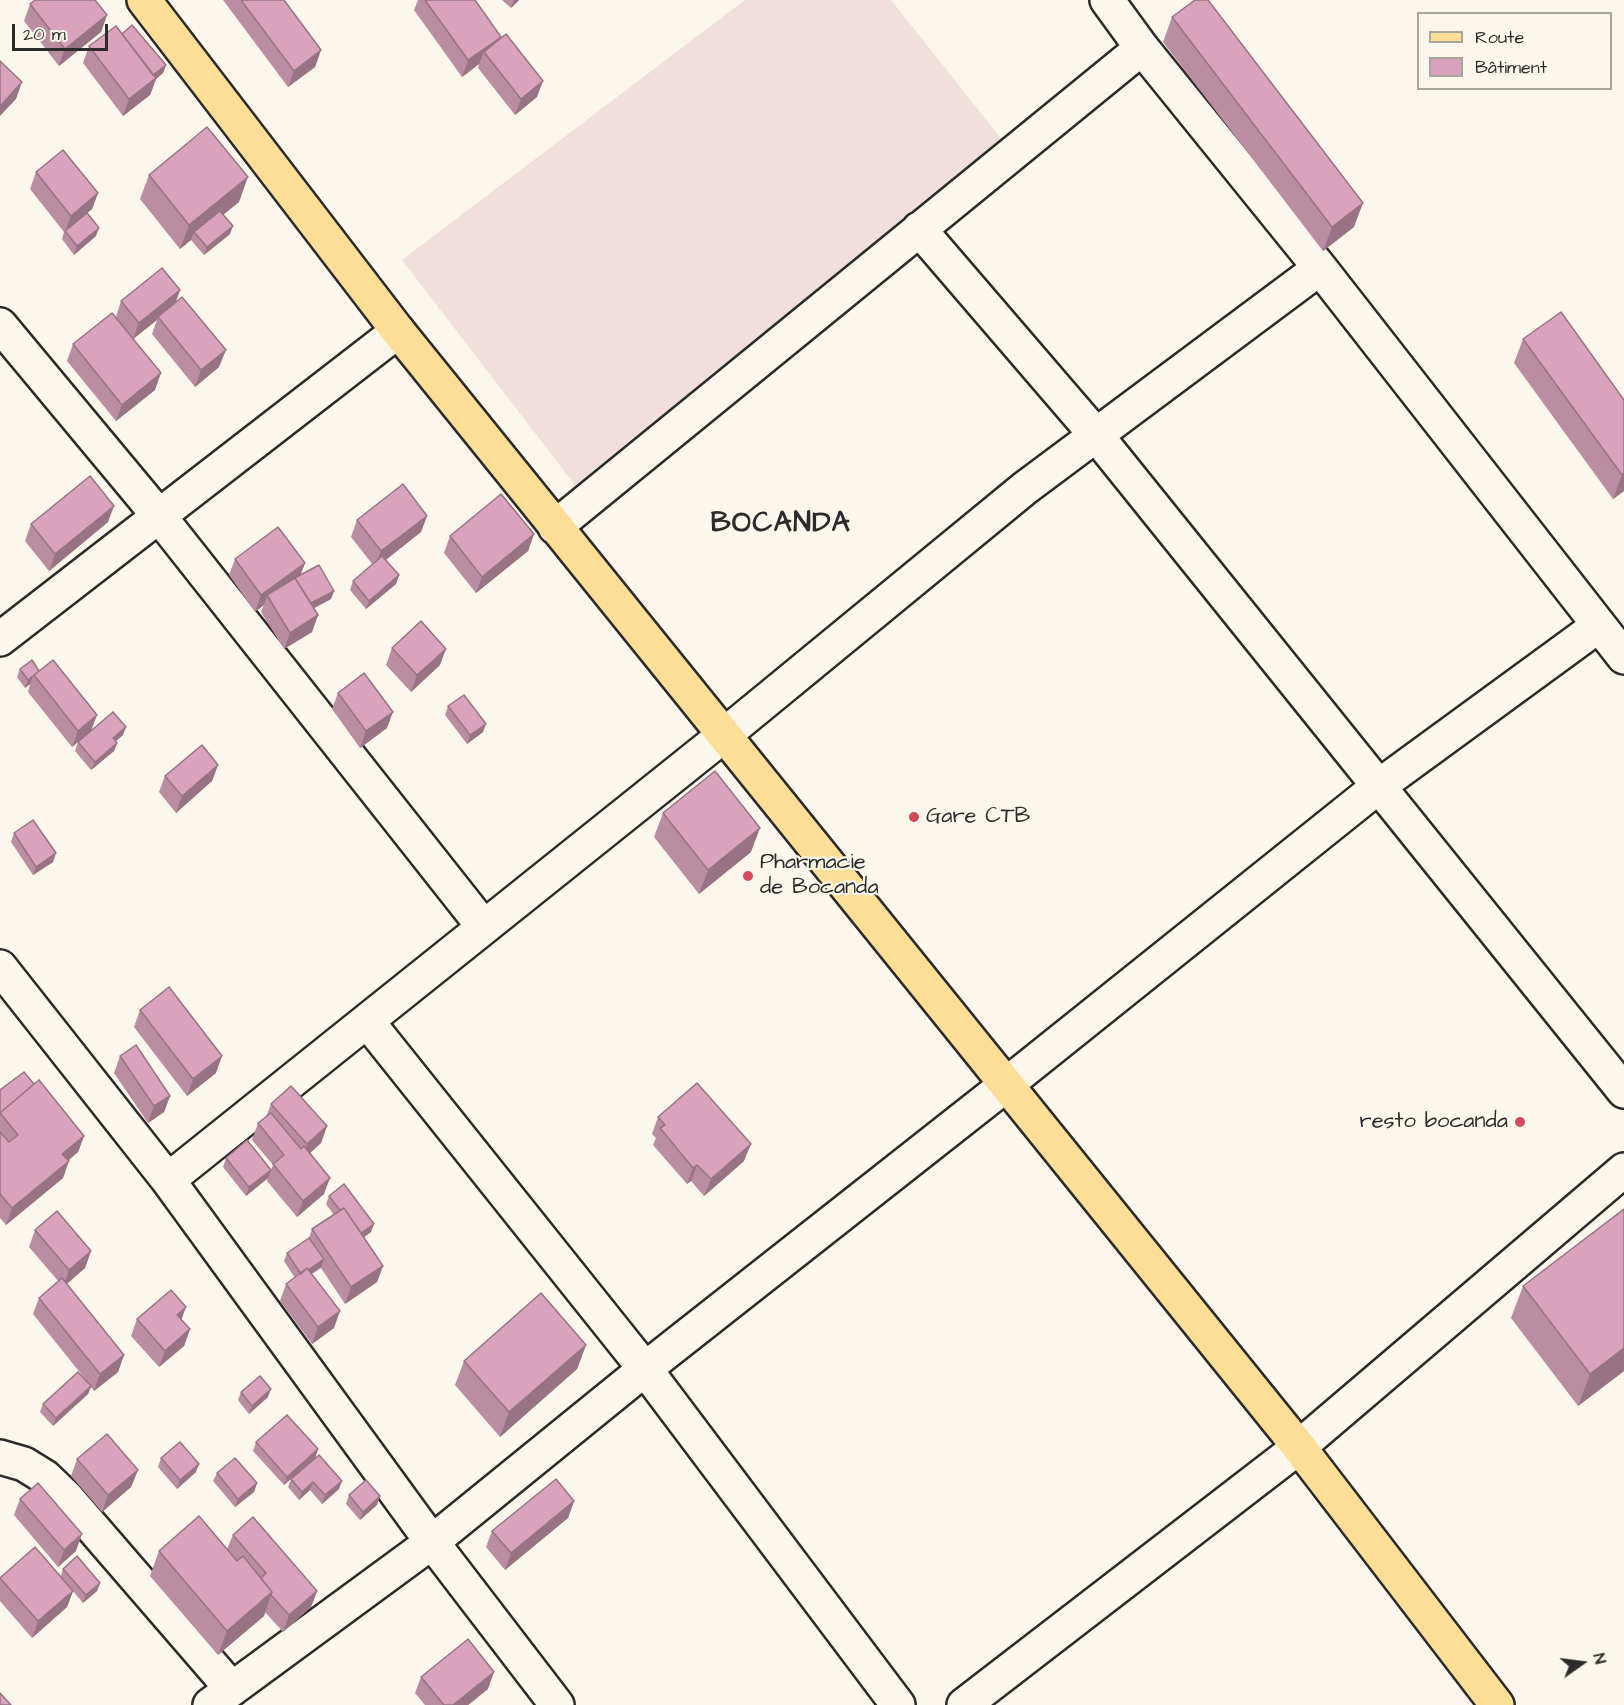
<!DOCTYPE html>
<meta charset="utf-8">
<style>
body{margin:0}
#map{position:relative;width:1624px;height:1705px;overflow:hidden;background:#fbf7ec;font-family:"Architects Daughter",sans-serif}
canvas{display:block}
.legend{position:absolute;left:1417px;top:12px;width:195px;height:78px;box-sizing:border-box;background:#fbf7ec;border:2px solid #a8a59f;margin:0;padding:8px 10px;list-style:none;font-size:18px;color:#2b2b2b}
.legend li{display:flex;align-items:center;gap:12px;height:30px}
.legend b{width:30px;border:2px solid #a8a59f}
.north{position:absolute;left:1552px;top:1633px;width:60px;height:60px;-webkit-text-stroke:4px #fbf7ec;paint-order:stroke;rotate:76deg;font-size:16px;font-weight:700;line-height:24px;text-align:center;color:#2b2b2b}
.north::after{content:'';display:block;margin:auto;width:21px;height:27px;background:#2b2b2b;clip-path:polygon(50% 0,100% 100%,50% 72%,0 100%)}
.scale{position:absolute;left:12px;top:24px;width:96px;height:27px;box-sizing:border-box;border:3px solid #2b2b2b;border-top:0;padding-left:8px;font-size:18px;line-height:21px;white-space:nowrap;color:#2b2b2b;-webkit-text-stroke:4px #fbf7ec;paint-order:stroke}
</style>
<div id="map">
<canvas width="1624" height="1705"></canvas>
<ul class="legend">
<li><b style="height:8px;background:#fcde96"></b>Route</li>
<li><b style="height:16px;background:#d9a4bb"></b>Bâtiment</li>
</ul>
<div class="north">N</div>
<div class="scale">20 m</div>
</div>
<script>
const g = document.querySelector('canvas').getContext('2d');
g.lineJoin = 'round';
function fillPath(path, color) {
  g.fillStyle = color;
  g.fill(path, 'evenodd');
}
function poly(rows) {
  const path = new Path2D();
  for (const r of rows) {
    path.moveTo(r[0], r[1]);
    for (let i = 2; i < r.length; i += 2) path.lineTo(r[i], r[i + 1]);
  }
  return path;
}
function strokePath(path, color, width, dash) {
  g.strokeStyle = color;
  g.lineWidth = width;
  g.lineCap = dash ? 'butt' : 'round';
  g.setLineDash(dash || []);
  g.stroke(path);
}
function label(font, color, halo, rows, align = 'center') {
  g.font = font + ' "Architects Daughter",sans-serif';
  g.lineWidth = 4.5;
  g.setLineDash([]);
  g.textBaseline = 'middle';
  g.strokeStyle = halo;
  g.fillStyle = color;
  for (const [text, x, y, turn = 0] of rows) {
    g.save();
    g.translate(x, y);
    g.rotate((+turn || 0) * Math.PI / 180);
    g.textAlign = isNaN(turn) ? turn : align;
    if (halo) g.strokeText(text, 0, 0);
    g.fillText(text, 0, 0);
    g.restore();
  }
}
const built = poly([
 [745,0,891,0,1003,141,578,489,402,260]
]);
const minor = poly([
 [1107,0,1142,48,1320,268,1624,657],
 [919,229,1096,435,1624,1091],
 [0,325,159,516,483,926],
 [555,527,1142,48],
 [0,639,398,331],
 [0,967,168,1180,432,1542,557,1705],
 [367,1021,645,1369,898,1705],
 [168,1180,723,736,1025,488,1320,268],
 [0,1457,24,1464,45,1477,67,1498,232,1689],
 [210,1705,432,1542,645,1369,1007,1084,1379,786,1598,626],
 [964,1705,1299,1447,1624,1170]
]);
const primary = poly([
 [144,0,398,331,1299,1447,1497,1705]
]);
const wall = poly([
 [223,0,284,0,321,50,315,67,288,87],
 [418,0,475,0,537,97,515,115,478,68,479,64,462,77,414,10],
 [502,0,519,0,511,8],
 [30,4,107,15,101,32,59,66,24,21],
 [1172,17,1354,227,1323,251,1163,42],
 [122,34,166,65,163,73,156,79,150,95,123,116,83,63,89,46],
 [36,172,98,193,92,209,87,213,96,236,74,255,62,239,64,232,30,189],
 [149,175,239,202,223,214,230,234,204,255,191,240,180,249,140,199],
 [180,290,176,302,219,367,195,387,152,334,157,320,133,339,155,390,116,421,67,361,73,344,116,317,121,301],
 [1523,339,1624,400,1624,491,1613,499,1514,363],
 [427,516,421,532,386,560,399,575,396,584,366,609,350,590,353,581,373,565,351,537,357,520],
 [108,522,49,571,25,541,31,524],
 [534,534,528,551,476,593,444,553,450,536],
 [235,559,305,563,300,575,334,591,331,599,314,608,318,615,312,632,284,649,261,612,264,605,255,612,229,575],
 [392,648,440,665,411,692,386,665],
 [20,669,39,671,91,731,123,735,116,741,117,743,114,751,91,770,75,751,78,742,85,736,72,747,28,692,30,684,25,688,17,677],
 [338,693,387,728,360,748,332,709],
 [448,706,483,732,467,744,445,715],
 [218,765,212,781,176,813,159,792,165,776],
 [663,813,751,852,699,894,654,837],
 [14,833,53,862,33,875,11,842],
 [140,1010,216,1073,187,1096,134,1027],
 [120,1056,170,1096,164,1112,148,1123,114,1073],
 [34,1084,84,1136,78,1152,68,1161,63,1178,6,1225,0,1218,0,1090],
 [271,1104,327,1126,321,1143,310,1153,324,1194,297,1217,267,1181,268,1178,246,1196,223,1167,226,1158,271,1170,273,1165,252,1140,258,1123,266,1117],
 [658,1117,744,1161,704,1196,691,1181,687,1184,653,1145,656,1138,652,1134],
 [329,1196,371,1232,364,1237,383,1266,377,1282,345,1304,321,1268,312,1274,334,1328,312,1344,280,1301,286,1284,295,1278,284,1261,287,1253,309,1238,312,1229,334,1215,326,1204],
 [35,1230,91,1251,85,1268,67,1284,124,1355,118,1372,94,1391,91,1387,88,1394,53,1426,40,1412,43,1404,86,1380,33,1314,39,1298,59,1282,29,1247],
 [1523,1286,1624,1371,1578,1406,1511,1318],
 [137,1319,181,1320,190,1329,184,1346,159,1367,131,1336],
 [586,1345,577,1369,500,1437,455,1385,464,1361],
 [241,1392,268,1397,249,1414,238,1400],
 [256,1442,318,1449,315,1458,284,1485,253,1451],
 [319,1455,339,1489,322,1504,310,1490,299,1500,288,1487,291,1479],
 [161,1458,196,1472,177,1489,158,1467],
 [77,1459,138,1470,131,1487,102,1512,71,1476],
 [217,1473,257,1483,254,1492,235,1507,213,1481],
 [349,1495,377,1505,360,1520,346,1504],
 [20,1499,76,1551,58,1567,14,1515],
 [574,1501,568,1518,505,1570,486,1547,492,1531],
 [233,1535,317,1591,311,1607,283,1632,265,1612,264,1616,218,1655,150,1576,159,1551,227,1549],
 [63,1569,100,1583,97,1591,83,1603,73,1591,67,1607,32,1638,0,1601,0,1578,61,1576],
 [421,1677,488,1689,468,1705,425,1705,415,1693]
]);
const shadedWall = poly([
 [514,0,519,0,511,8],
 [107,15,101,32,59,66,65,49],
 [501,37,495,53,484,52,479,64,462,77,468,60],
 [321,50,315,67,288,87,294,71],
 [166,65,163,73,156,79,150,95,123,116,129,99,153,76],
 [543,81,537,97,515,115,521,99],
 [22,82,16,99,0,116,0,106],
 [248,177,239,202,197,236,194,232,191,240,180,249,189,225],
 [98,193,92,209,65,232,71,216],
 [1363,203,1354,227,1323,251,1332,227],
 [233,226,230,234,204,255,207,247],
 [99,228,96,236,74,255,77,246],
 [180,290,174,306,158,317,157,320,133,339,139,323],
 [226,350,219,367,195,387,201,370],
 [161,373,155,390,116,421,122,405],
 [1624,473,1624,491,1613,499,1622,475],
 [114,506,108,522,49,571,55,554],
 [427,516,421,532,375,568,381,551],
 [534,534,528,551,476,593,482,577],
 [305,563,299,579,267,595,264,605,255,612,261,595],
 [399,575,396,584,366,609,369,601],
 [334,591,331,599,303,614,306,606],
 [318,615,312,632,284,649,290,633],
 [446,649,440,665,411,692,417,675],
 [33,676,30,684,25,688,28,680],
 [393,712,387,728,360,748,366,731],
 [97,715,91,731,72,747,78,731],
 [486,724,483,732,467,744,470,735],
 [126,727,123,735,110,746,113,738],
 [117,743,114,751,91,770,95,762],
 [218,765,212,781,176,813,182,796],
 [760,828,751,852,699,894,708,870],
 [56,853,53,862,33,875,36,867],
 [222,1056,216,1073,187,1096,193,1079],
 [170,1096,164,1112,148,1123,154,1106],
 [327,1126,321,1143,301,1161,307,1144],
 [84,1136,78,1152,56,1170,62,1154],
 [751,1144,744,1161,704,1196,711,1179],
 [69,1161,63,1178,6,1225,12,1208],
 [697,1165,691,1181,687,1184,693,1168],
 [271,1170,268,1178,246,1196,249,1187],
 [330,1178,324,1194,297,1217,303,1201],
 [374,1224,371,1232,356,1243,359,1235],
 [91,1251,85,1268,63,1287,69,1270],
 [324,1259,321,1267,298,1283,301,1275],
 [383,1266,377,1282,345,1304,351,1287],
 [186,1307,180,1324,177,1315],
 [340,1311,334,1328,312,1344,318,1327],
 [190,1329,184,1346,159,1367,165,1351],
 [586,1345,577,1369,500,1437,509,1412],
 [1624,1348,1624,1371,1578,1406,1590,1374],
 [124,1355,118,1372,94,1391,100,1374],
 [91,1386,88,1394,53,1426,56,1418],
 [271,1389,268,1397,249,1414,252,1406],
 [318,1449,315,1458,284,1485,287,1477],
 [199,1464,196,1472,177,1489,180,1480],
 [138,1470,131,1487,102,1512,108,1495],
 [342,1481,339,1489,322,1504,325,1495],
 [313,1482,310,1490,299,1500,302,1492],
 [257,1483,254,1492,235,1507,238,1499],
 [380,1496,377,1505,360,1520,363,1512],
 [574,1501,568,1518,505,1570,511,1553],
 [82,1534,76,1551,58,1567,64,1550],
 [100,1583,97,1591,83,1603,86,1595],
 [73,1591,67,1607,32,1638,38,1621],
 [317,1591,311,1607,283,1632,289,1615],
 [272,1592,264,1616,218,1655,227,1631],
 [494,1672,488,1689,468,1705,453,1705]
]);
const building = poly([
 [35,0,95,0,107,15,65,49,30,4,35,0],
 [241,0,284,0,321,50,294,71,241,0],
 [425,0,475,0,501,37,468,60,425,0],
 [1195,0,1208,0,1363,203,1332,227,1172,17,1195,0],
 [132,25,166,65,153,75,122,34,132,25],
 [116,26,156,78,129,99,89,46,116,26],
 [506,34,543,81,521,99,484,52,506,34],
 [0,61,22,82,0,106,0,61],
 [207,127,248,177,189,225,149,175,207,127],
 [63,150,98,193,71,216,36,172,63,150],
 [220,211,233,226,207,247,194,232,220,211],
 [87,213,99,228,77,246,65,231,87,213],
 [162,268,180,290,139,323,121,301,162,268],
 [182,297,226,350,201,370,158,317,182,297],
 [1561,312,1624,400,1624,473,1622,475,1523,339,1561,312],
 [112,313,161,373,122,405,73,344,112,313],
 [90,476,114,506,55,554,31,524,90,476],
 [403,484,427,516,381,551,357,520,403,484],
 [501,494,534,534,482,577,450,536,501,494],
 [278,527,305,563,261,595,235,559,278,527],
 [382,556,399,575,369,601,353,581,382,556],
 [319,565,334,591,311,603,295,578,291,580,319,565],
 [295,578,318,615,290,633,267,595,295,578],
 [421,621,446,649,417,675,392,648,421,621],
 [32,660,39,671,28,680,20,669,32,660],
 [53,660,97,715,78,731,34,675,53,660],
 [364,673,393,712,366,731,338,693,364,673],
 [464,695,486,724,470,735,448,706,464,695],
 [113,712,126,727,113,738,117,743,95,762,78,742,113,712],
 [202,745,218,765,182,796,165,776,202,745],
 [715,771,760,828,708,870,663,813,715,771],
 [33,820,56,853,36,867,14,833,33,820],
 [169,987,222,1056,193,1079,140,1010,169,987],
 [136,1045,170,1096,154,1106,120,1056,136,1045],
 [24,1072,34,1084,0,1113,0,1090,24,1072],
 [39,1080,84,1136,62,1154,69,1161,12,1208,0,1194,0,1132,9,1142,18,1135,0,1113,39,1080],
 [697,1083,751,1144,711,1179,697,1165,693,1168,660,1128,665,1125,658,1117,697,1083],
 [291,1086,327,1126,307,1144,271,1104,291,1086],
 [271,1113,301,1149,304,1146,330,1178,303,1201,273,1164,284,1155,258,1123,271,1113],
 [247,1140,271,1170,249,1187,226,1158,247,1140],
 [344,1184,374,1224,361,1233,344,1208,340,1210,329,1196,344,1184],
 [344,1208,383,1266,351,1287,312,1229,344,1208],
 [1624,1209,1624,1348,1590,1374,1523,1286,1624,1209],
 [57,1211,91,1251,69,1270,35,1230,57,1211],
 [309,1238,324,1259,308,1270,307,1268,301,1274,287,1253,309,1238],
 [307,1268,340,1311,318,1327,286,1284,307,1268],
 [62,1278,124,1355,100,1374,39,1298,62,1278],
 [171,1290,186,1307,177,1315,190,1329,165,1351,137,1319,171,1290],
 [541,1293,586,1345,509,1412,464,1361,541,1293],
 [78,1372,91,1386,56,1418,43,1404,78,1372],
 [260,1376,271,1389,252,1406,241,1392,260,1376],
 [287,1415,318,1449,287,1477,256,1442,287,1415],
 [107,1434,138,1470,108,1495,77,1459,107,1434],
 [180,1442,199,1464,180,1480,161,1458,180,1442],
 [319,1455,342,1481,325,1495,313,1482,302,1492,291,1479,319,1455],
 [235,1458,257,1483,238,1499,217,1473,235,1458],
 [556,1479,574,1501,511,1553,492,1531,556,1479],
 [366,1480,380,1496,363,1512,349,1495,366,1480],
 [38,1483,82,1534,64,1550,20,1499,38,1483],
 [199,1516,237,1561,243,1556,272,1592,227,1631,159,1551,199,1516],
 [253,1517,317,1591,289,1615,271,1595,272,1592,261,1578,266,1573,233,1535,253,1517],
 [35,1547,73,1591,38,1621,0,1578,35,1547],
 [77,1556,100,1583,86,1595,63,1569,77,1556],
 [468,1639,494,1672,453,1705,444,1705,421,1677,468,1639],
 [0,1693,11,1705,0,1705,0,1693]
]);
const markers = [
 [914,817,6,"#d1495b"],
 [748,876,6,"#d1495b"],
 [1520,1122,6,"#d1495b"]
];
const poiNames = [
 ["Gare CTB",926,817],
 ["Pharmacie",760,863],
 ["de Bocanda",760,888],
 ["resto bocanda",1508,1122,"right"]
];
const districtNames = [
 ["BOCANDA",781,525]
];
fillPath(built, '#f1dedd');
strokePath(minor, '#2b2b2b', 38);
strokePath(primary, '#2b2b2b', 38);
strokePath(minor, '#fbf7ec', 33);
strokePath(primary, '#fcde96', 33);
fillPath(wall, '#bb8da1');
fillPath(shadedWall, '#987383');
fillPath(building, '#d9a4bb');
strokePath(building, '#987383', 1.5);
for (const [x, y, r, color] of markers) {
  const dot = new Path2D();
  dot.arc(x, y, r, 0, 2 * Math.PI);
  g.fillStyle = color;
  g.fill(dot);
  strokePath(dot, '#fbf7ec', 2);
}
label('22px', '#2b2b2b', '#fbf7ec', poiNames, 'left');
g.letterSpacing = '1.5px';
label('bold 28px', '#2b2b2b', '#fbf7ec', districtNames);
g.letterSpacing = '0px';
</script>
